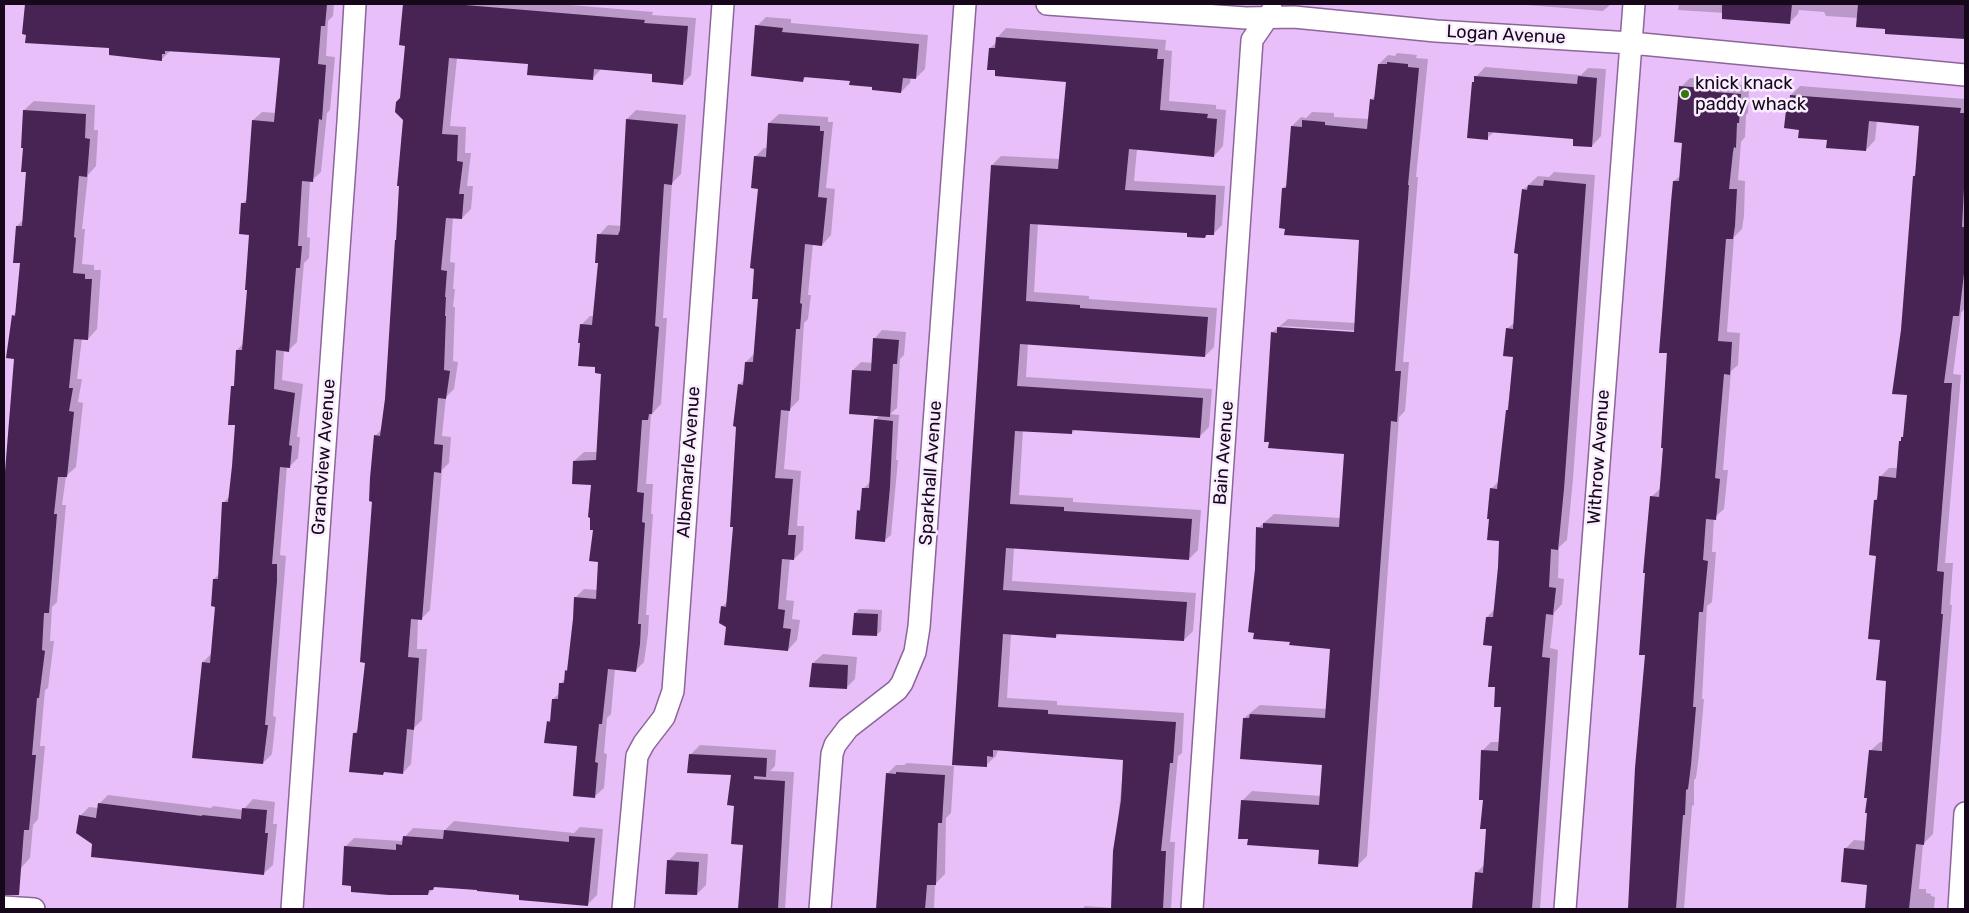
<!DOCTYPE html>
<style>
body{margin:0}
#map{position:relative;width:1969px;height:913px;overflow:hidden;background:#e9bffa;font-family:Rubik,sans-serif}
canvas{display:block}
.frame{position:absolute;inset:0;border:5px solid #16071b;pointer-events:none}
</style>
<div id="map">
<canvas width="1969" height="913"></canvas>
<div class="frame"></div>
</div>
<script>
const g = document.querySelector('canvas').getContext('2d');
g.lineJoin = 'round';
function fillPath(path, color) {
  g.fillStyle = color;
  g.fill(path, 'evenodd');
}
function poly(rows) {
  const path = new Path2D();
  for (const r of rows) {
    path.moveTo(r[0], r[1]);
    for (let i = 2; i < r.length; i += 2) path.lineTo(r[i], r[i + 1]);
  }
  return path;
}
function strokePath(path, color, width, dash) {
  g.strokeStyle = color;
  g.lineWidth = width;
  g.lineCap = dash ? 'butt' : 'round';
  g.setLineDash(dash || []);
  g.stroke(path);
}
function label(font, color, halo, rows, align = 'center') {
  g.font = font + ' Rubik,sans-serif';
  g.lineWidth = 5;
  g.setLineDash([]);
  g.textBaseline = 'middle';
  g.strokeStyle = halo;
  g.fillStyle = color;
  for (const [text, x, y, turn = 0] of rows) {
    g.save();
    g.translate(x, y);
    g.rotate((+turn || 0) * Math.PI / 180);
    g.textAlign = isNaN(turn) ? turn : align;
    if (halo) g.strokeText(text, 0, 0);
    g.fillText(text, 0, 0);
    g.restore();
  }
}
const shadow = poly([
 [26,4,334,4,333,16,328,21,326,56,335,57,330,110,327,113,321,172,312,180,310,180,307,237,310,238,309,258,304,263,297,342,289,350,284,350,282,380,303,384,297,437,300,437,298,458,289,467,287,466,280,555,286,556,273,716,276,717,272,754,263,763,203,662,212,653,216,605,214,579,219,574,224,502,230,496,237,424,233,387,235,384,237,350,243,344,249,289,250,233,242,204,247,199,253,120,262,112,276,113,281,57,171,50,162,59,110,47,23,33],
 [405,4,559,4,653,12,652,15,696,18,691,75,683,83,654,73,601,69,592,79,529,63,457,58,450,126,466,127,465,153,471,153,467,186,473,186,471,209,462,218,453,217,450,262,455,263,453,289,455,289,453,307,455,307,453,361,458,362,454,389,446,397,442,436,451,437,449,463,442,470,430,610,421,619,418,618,417,649,427,649,422,720,414,728,411,764,403,773,354,734,358,729,366,662,375,436,382,429,390,352,404,120,402,98,406,45,400,44],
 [1514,4,1611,4,1603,11],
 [1679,4,1965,4,1965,38,1886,33,1887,28,1858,18,1826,16,1824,12,1799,10,1798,14,1789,23,1757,15,1678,10],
 [766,17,791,19,791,23,928,35,925,69,916,78,911,77,910,83,901,92,851,79,807,76,803,80,757,26],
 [1006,28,1166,40,1165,50,1172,51,1169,101,1216,105,1216,109,1226,110,1223,146,1214,156,1137,149,1134,181,1225,186,1222,225,1213,234,1208,233,1205,237,1188,232,1038,223,1034,292,1089,296,1089,299,1217,308,1214,347,1205,356,1028,343,1026,377,1212,389,1209,427,1200,436,1076,429,1072,433,1023,430,1019,495,1073,498,1073,502,1201,510,1198,550,1189,559,1014,547,1012,581,1196,593,1193,631,1184,640,1060,633,1056,637,1011,634,1007,698,1057,701,1057,705,1184,713,1182,753,1178,756,1170,842,1175,842,1171,909,1082,909,1085,906,1112,908,1115,851,1124,759,998,750,996,756,986,765,992,165,1001,156,1060,159,1067,80,996,69,990,48,997,42,997,38],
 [1397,53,1417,55,1416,58,1428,59,1416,177,1418,177,1403,362,1409,362,1405,411,1399,417,1367,856,1358,865,1320,849,1249,838,1242,801,1252,791,1321,796,1323,764,1244,718,1260,705,1327,709,1332,648,1291,641,1256,569,1258,528,1274,514,1341,518,1345,453,1272,333,1288,319,1355,323,1360,239,1283,188,1288,184,1292,126,1301,117,1306,118,1312,112,1334,113,1334,117,1369,119,1371,100,1376,95,1379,64,1388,55,1395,56],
 [1282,326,1360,331,1360,334,1279,329],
 [1485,67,1581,75,1588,68,1606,69,1601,136,1592,146,1574,138,1494,132,1487,138,1473,83,1476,77],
 [1690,78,1724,80,1724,84,1749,86,1748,113,1746,115,1745,137,1741,142,1738,180,1745,181,1744,216,1742,229,1734,237,1727,332,1740,333,1738,365,1731,371,1723,470,1728,470,1724,509,1714,518,1712,552,1716,552,1712,602,1707,606,1702,699,1704,699,1699,755,1696,778,1694,780,1694,805,1692,806,1684,909,1629,909,1646,654,1651,497,1661,488,1674,181,1681,175,1683,141,1681,87],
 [1800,86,1965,99,1965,308,1961,313,1953,374,1961,375,1945,563,1953,563,1950,605,1952,605,1933,834,1923,844,1919,889,1926,889,1926,893,1931,894,1931,896,1935,897,1934,909,1866,909,1868,884,1845,849,1854,840,1866,841,1870,751,1880,742,1884,742,1888,679,1881,639,1875,500,1879,496,1880,477,1889,468,1898,468,1905,435,1909,394,1902,330,1914,176,1916,174,1921,125,1877,120,1875,140,1866,150,1828,139,1800,128,1787,110,1790,107,1791,95],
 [34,101,95,105,94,130,98,130,96,166,88,175,82,229,85,229,82,264,94,265,94,270,101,270,97,329,88,339,82,338,77,379,82,379,78,402,83,403,76,467,66,476,62,505,66,505,57,602,52,607,50,641,54,641,48,688,45,690,40,746,45,746,38,819,33,825,30,858,21,868,5,871,4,496,15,357,13,316,16,312,21,262,17,226,24,219,27,171,24,110],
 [636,110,686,115,681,174,672,183,663,318,667,318,661,404,651,415,646,484,653,484,651,514,653,514,646,615,649,615,648,634,644,662,635,671,615,669,611,714,607,718,604,753,607,754,604,788,594,797,578,745,548,722,552,718,553,699,560,693,560,684,566,678,566,671,569,669,575,598,584,589,598,590,600,561,594,529,592,484,574,461,584,452,598,452,602,373,581,325,590,316,594,316,599,262,599,235,608,225,621,226,627,119],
 [779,114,828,117,828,122,833,122,826,188,835,189,831,235,822,245,813,244,808,295,811,295,808,319,804,323,799,400,789,410,784,469,801,471,797,526,804,526,803,550,794,559,790,559,786,600,794,601,792,619,800,620,797,640,788,650,727,626,722,607,728,601,734,526,739,385,744,380,746,362,755,353,759,298,760,188,755,157,764,148,768,148,769,123],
 [1554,172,1595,175,1573,479,1567,540,1559,547,1558,578,1564,579,1562,604,1554,613,1550,648,1558,650,1540,909,1474,909,1476,873,1485,864,1487,828,1484,799,1482,751,1491,742,1500,742,1502,706,1496,686,1493,645,1487,617,1495,609,1499,567,1500,540,1491,489,1499,481,1514,356,1507,329,1515,322,1523,190,1538,176,1549,177],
 [882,330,906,332,904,355,900,359,897,408,890,414,899,415,896,460,898,460,891,535,884,541,858,511,862,507,864,488,870,482,875,420,880,415,853,370,861,362,873,363,875,338],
 [859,609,882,610,881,631,876,635,855,613],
 [823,654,857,657,855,679,846,688,813,663],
 [700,745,776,750,775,766,770,771,794,772,785,909,739,909,745,844,735,805,732,774,690,755],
 [907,763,954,766,951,813,946,818,945,874,935,884,934,909,877,909,887,774,896,765,904,765],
 [108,795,211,808,213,806,243,810,253,799,275,802,273,824,277,824,273,865,263,874,94,844,80,816,89,807,98,808,99,804],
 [454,821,574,833,580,827,603,829,597,895,588,904,521,894,436,886,428,894,345,847,354,838,401,841,413,828,445,830],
 [677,852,708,854,706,885,697,894,668,861]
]);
const building = poly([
 [25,4,327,4,325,26,321,26,318,64,326,65,322,120,319,119,313,182,302,181,298,246,302,246,300,268,296,268,289,352,276,350,274,389,295,393,289,445,292,446,290,468,280,467,272,564,277,564,277,581,265,725,268,725,263,764,192,758,202,662,210,663,215,607,211,606,213,579,218,579,222,502,228,502,232,466,235,425,228,425,231,386,234,386,236,350,242,350,247,290,245,290,249,235,239,234,241,203,246,203,252,120,274,122,280,58,165,51,165,54,162,54,162,61,109,55,109,48,25,43,26,35,22,34],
 [403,4,453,4,645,20,644,23,688,26,683,85,652,82,652,74,594,69,593,80,527,75,528,64,449,58,442,134,458,135,457,161,463,162,459,194,464,194,462,219,446,218,441,270,447,271,445,297,446,297,445,316,446,316,444,370,450,371,446,399,438,398,434,444,443,445,441,473,434,472,422,620,411,619,408,657,419,658,414,730,407,729,403,774,384,772,383,775,349,772,353,733,357,733,365,663,360,662,372,502,369,501,370,478,374,435,380,436,385,399,395,240,396,240,399,186,397,186,403,120,395,112,396,102,400,98,405,46,399,45],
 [1722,4,1792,4,1790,24,1722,19],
 [1858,4,1965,4,1965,39,1885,34,1885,29,1856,27],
 [755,25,783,28,782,32,919,44,916,79,903,78,901,93,872,90,872,87,849,85,850,81,804,77,803,82,751,76],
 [996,37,1158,49,1157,59,1164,59,1160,110,1208,114,1207,118,1217,119,1214,157,1129,149,1125,190,1216,195,1214,235,1206,235,1205,238,1187,237,1187,233,1030,224,1026,301,1080,305,1080,308,1208,317,1205,357,1020,344,1017,386,1203,398,1200,438,1072,430,1072,434,1015,431,1010,504,1064,507,1064,511,1192,519,1189,560,1006,548,1003,590,1187,602,1184,641,1056,634,1056,638,1003,634,998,707,1048,710,1048,714,1176,722,1173,763,1170,763,1161,851,1166,851,1163,909,1111,909,1113,851,1121,800,1123,760,993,750,993,757,987,756,987,767,952,765,991,165,1058,169,1066,82,995,76,995,70,987,70,989,48,995,48],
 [1387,62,1408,64,1408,67,1419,68,1408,185,1409,185,1395,371,1401,371,1397,422,1391,421,1358,867,1318,864,1319,850,1247,845,1248,839,1238,839,1241,800,1319,805,1322,765,1240,759,1243,718,1249,718,1250,714,1325,718,1330,649,1289,645,1290,642,1253,639,1254,633,1248,632,1255,569,1256,527,1263,528,1263,523,1339,527,1344,454,1268,448,1269,442,1264,442,1271,332,1277,333,1277,327,1354,332,1359,240,1284,235,1285,229,1279,228,1282,188,1286,188,1291,126,1302,127,1302,120,1325,122,1325,125,1367,129,1370,99,1374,100,1378,64,1387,64],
 [1474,76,1577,84,1578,76,1597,78,1592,147,1573,146,1573,139,1488,132,1488,140,1467,138,1472,82,1474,82],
 [1679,86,1716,89,1715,92,1741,94,1739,123,1737,123,1736,148,1734,147,1733,152,1729,189,1737,189,1735,226,1733,239,1726,239,1718,341,1732,342,1730,375,1724,374,1715,478,1720,479,1716,520,1706,519,1703,560,1708,561,1703,612,1699,612,1693,707,1696,707,1691,765,1688,789,1686,790,1685,815,1683,815,1676,909,1628,909,1635,768,1645,655,1639,655,1645,573,1643,573,1650,496,1659,497,1663,448,1661,448,1667,353,1659,353,1671,202,1673,181,1679,181,1682,143,1674,142],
 [1790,95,1961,108,1960,113,1965,113,1965,169,1962,227,1965,227,1965,265,1959,316,1953,316,1944,383,1952,383,1937,571,1944,572,1941,614,1943,614,1924,845,1916,844,1909,909,1865,909,1867,885,1841,882,1844,848,1864,850,1867,813,1865,813,1867,798,1864,798,1869,750,1882,751,1882,748,1886,681,1876,680,1880,640,1868,639,1876,556,1869,555,1874,500,1877,500,1879,476,1896,478,1899,441,1901,441,1901,437,1903,437,1907,395,1892,394,1901,330,1913,176,1915,176,1919,126,1869,121,1866,151,1826,148,1827,140,1798,138,1799,130,1784,128,1786,110,1789,110],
 [23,110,86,114,85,138,90,139,87,177,79,176,74,237,76,238,73,273,85,274,85,279,92,279,88,340,74,339,69,388,73,388,69,411,74,412,67,477,58,477,54,514,57,514,49,613,44,613,42,650,45,651,39,698,37,698,32,755,36,755,29,830,24,830,19,895,4,895,4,484,14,359,6,358,12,315,15,316,20,263,13,263,16,226,22,226,26,172,21,172,23,148,21,148],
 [626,119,678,124,672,185,664,184,655,326,659,327,652,414,649,414,648,420,642,420,637,492,644,493,642,522,645,523,638,624,641,624,640,644,636,672,608,669,602,724,599,724,595,762,598,763,595,798,573,796,577,746,544,743,547,721,550,722,552,699,558,699,559,683,564,683,565,670,567,671,573,619,574,597,596,599,598,562,589,561,593,530,590,530,590,518,588,517,591,485,572,484,573,461,596,460,601,374,595,373,595,367,578,366,580,343,578,343,580,324,592,325,598,263,595,263,597,234,618,235,620,230],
 [768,123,820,126,820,131,824,131,818,197,827,198,822,246,805,244,800,303,802,304,800,329,796,329,790,411,781,410,775,478,793,479,788,535,796,535,794,560,782,559,778,609,785,610,783,628,791,629,788,651,724,645,726,627,719,623,721,606,726,607,733,527,730,527,736,427,733,426,738,384,743,385,745,362,753,362,758,299,752,299,754,269,750,268,758,189,751,188,754,156,766,157],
 [1544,180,1586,184,1564,489,1558,550,1551,549,1549,587,1556,588,1553,615,1546,614,1542,657,1550,658,1532,909,1472,909,1475,872,1483,873,1486,829,1480,829,1483,800,1479,800,1481,750,1498,751,1501,707,1494,707,1495,687,1488,687,1492,646,1483,645,1486,617,1493,617,1498,567,1499,541,1487,540,1489,519,1487,519,1490,488,1497,489,1506,410,1508,410,1513,357,1503,356,1506,328,1513,329,1518,254,1514,253,1522,189,1527,190,1528,185,1543,186],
 [873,338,899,340,897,364,893,364,890,417,849,414,852,370,871,371],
 [874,419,893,421,890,487,885,542,855,539,857,510,860,511,862,488,869,488],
 [854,613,878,614,877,636,852,635],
 [812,663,848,665,847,689,809,687],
 [689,754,767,758,766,777,754,776,754,779,785,781,778,909,738,909,743,845,731,844,734,806,727,805,731,775,687,773],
 [896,772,945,775,942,823,938,823,936,885,927,885,925,909,876,909,886,773,896,774],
 [98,803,202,816,202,815,241,819,242,808,267,810,265,833,268,833,264,875,91,857,92,844,76,833,79,815,96,818],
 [444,830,569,842,569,836,595,838,588,906,519,900,519,895,477,891,477,890,434,887,433,890,429,890,428,895,389,895,351,892,351,886,342,885,344,846,396,850,396,844,402,845,403,836,443,839],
 [667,860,699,862,697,895,665,894]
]);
const street = poly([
 [1047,4,1246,18,1294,17,1436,31,1631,43,1965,75],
 [4,907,34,909],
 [292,909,348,122,355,4],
 [623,909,637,756,644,743,664,717,673,691,723,4],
 [820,909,832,754,835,745,848,728,897,690,902,683,915,652,919,627,965,4],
 [1192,909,1252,40,1272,11],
 [1565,909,1634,4],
 [1959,909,1965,813]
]);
const markers = [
 [1685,94,5,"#37740c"]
];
const streetNames = [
 ["Logan Avenue",1506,35,3],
 ["Bain Avenue",1224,453,-86],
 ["Grandview Avenue",324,457,-86],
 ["Withrow Avenue",1599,457,-86],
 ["Albemarle Avenue",689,462,-86],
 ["Sparkhall Avenue",931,473,-86]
];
const poiNames = [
 ["knick knack",1695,84],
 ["paddy whack",1695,105]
];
fillPath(shadow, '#0003');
fillPath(building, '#472454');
strokePath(street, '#8c659a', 24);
strokePath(street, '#fff', 21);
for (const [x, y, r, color] of markers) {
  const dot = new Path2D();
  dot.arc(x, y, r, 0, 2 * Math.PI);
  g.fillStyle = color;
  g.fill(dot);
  strokePath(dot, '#f9edff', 2);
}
label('18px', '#16071b', '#f9edff', streetNames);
label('18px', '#16071b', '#f9edff', poiNames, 'left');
</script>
